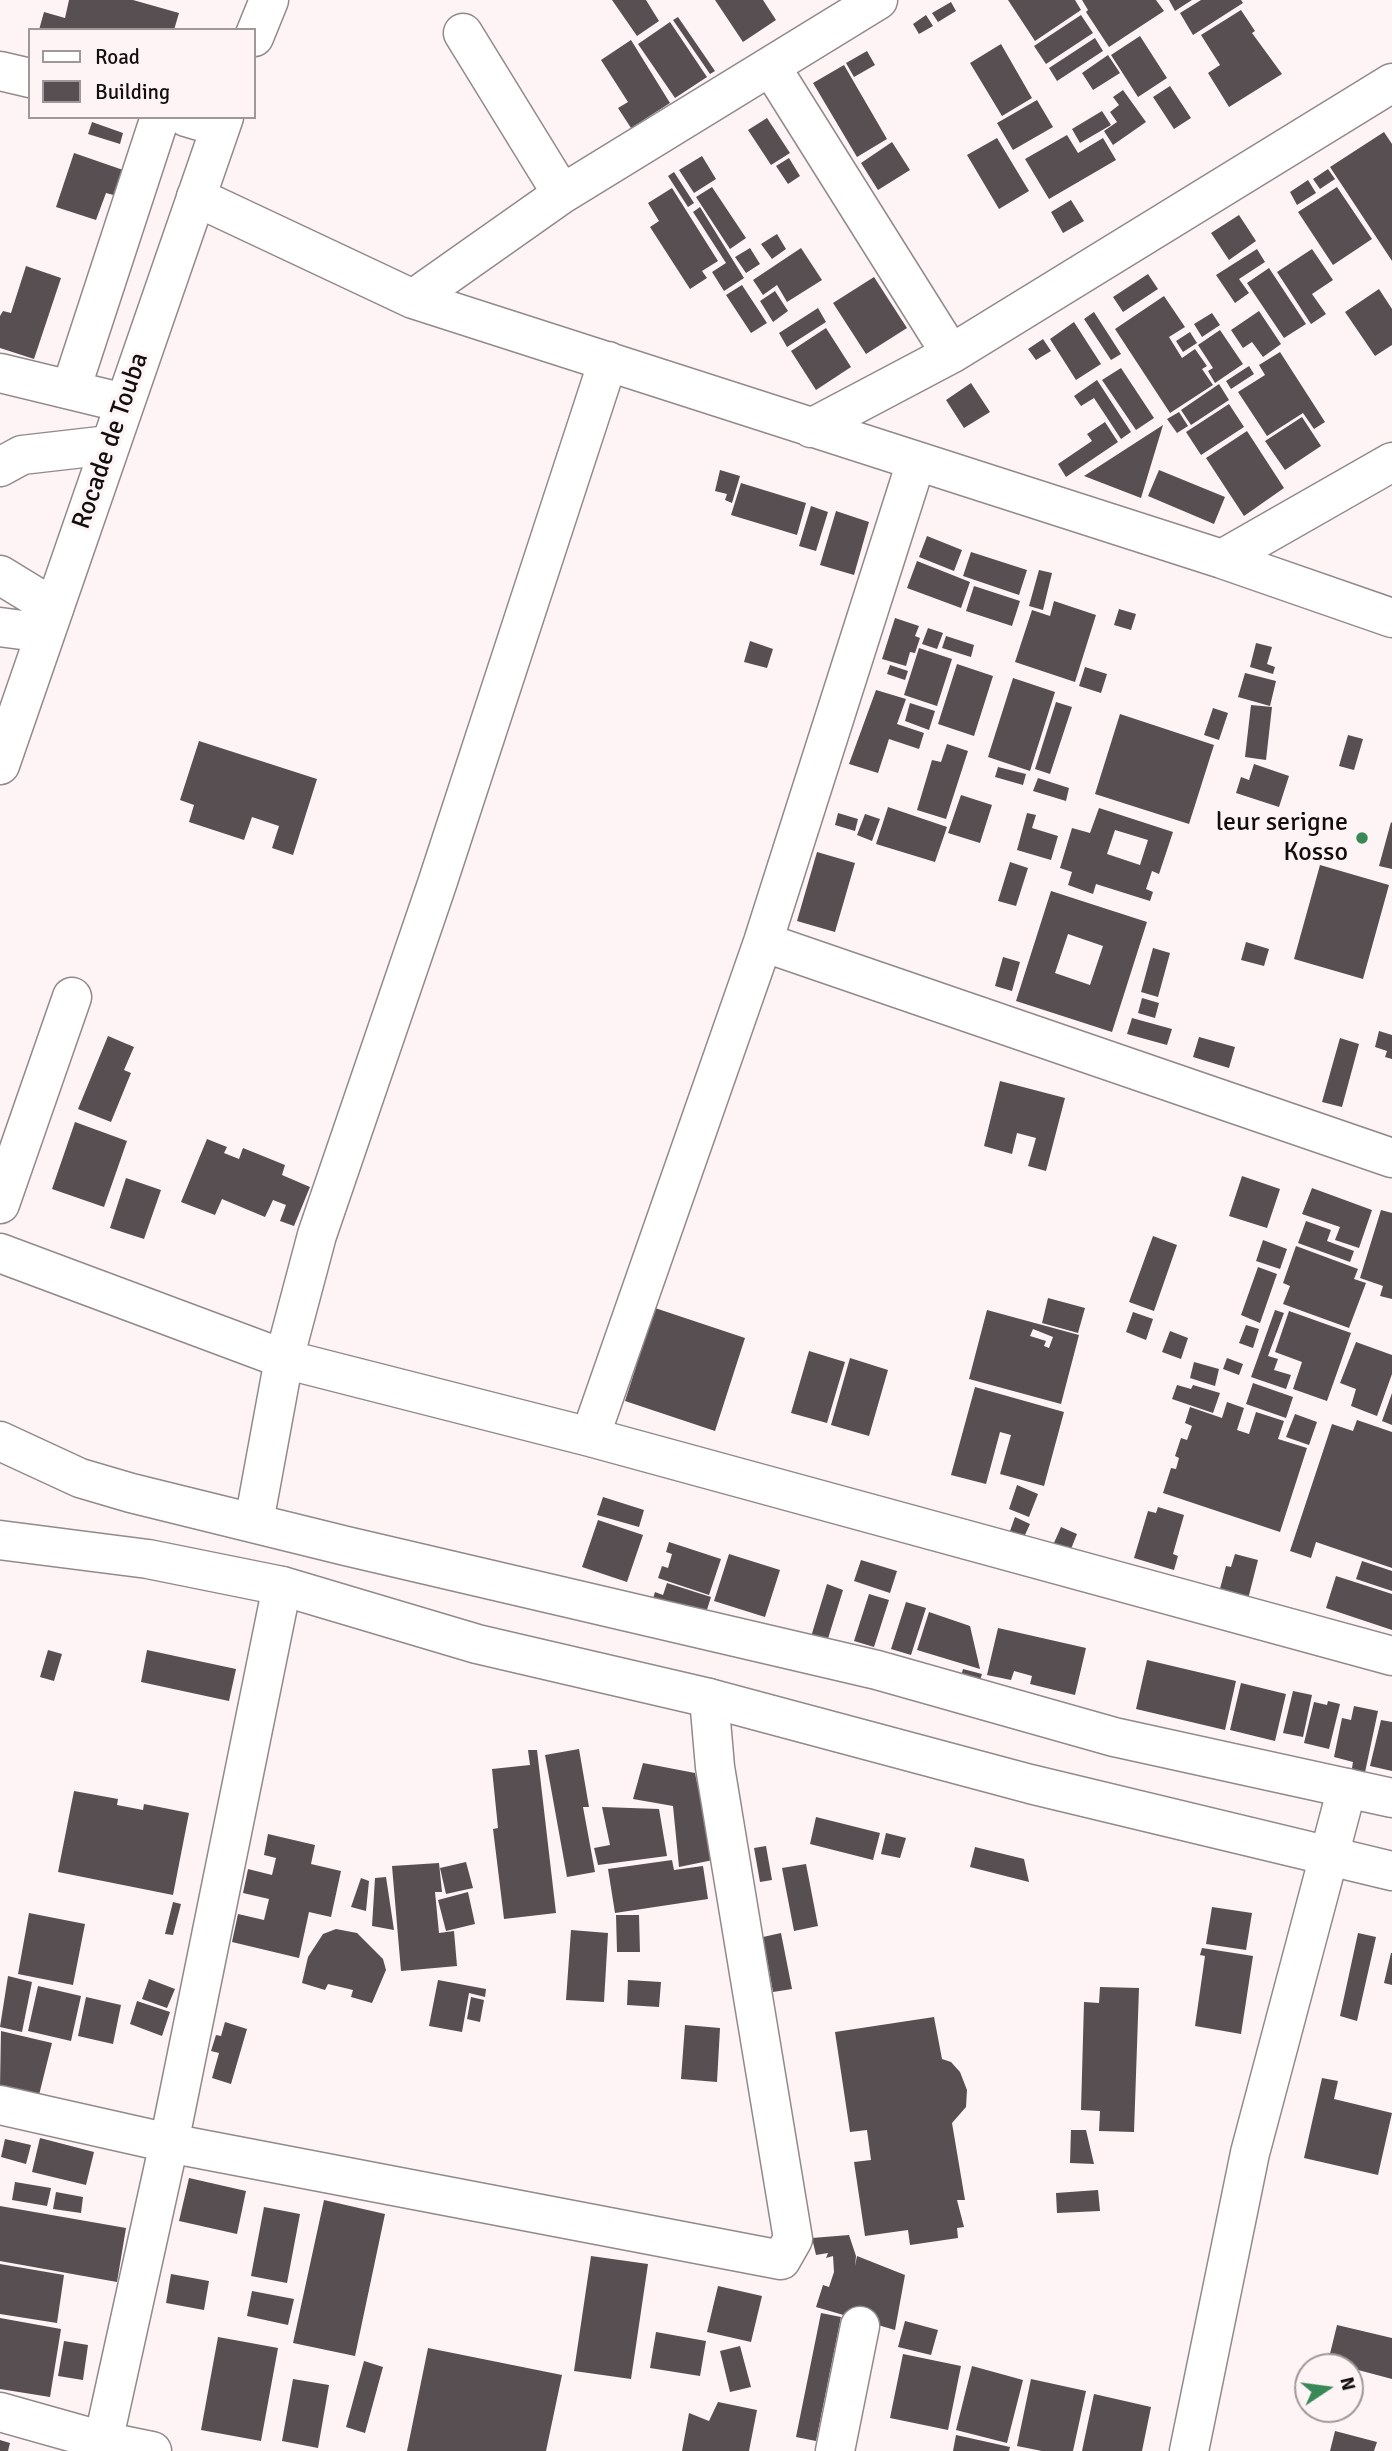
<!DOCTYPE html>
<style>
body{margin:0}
#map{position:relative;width:1392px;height:2451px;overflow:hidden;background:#fef4f6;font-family:Signika,sans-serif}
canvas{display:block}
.legend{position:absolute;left:28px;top:28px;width:228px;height:91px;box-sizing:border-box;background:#fef4f6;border:2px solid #9f9899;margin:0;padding:9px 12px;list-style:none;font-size:21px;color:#110e0e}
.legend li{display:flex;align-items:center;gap:14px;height:35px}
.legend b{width:35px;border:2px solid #9f9899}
.north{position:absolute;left:1294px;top:2353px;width:70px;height:70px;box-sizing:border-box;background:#fef4f6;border:2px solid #9f9899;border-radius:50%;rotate:77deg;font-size:19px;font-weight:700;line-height:28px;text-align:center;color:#110e0e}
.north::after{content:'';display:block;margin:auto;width:24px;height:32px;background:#398858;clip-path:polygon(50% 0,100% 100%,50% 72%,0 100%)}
</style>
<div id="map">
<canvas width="1392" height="2451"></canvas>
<ul class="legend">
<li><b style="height:9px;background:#fff"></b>Road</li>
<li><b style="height:19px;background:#574f51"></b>Building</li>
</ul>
<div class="north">N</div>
</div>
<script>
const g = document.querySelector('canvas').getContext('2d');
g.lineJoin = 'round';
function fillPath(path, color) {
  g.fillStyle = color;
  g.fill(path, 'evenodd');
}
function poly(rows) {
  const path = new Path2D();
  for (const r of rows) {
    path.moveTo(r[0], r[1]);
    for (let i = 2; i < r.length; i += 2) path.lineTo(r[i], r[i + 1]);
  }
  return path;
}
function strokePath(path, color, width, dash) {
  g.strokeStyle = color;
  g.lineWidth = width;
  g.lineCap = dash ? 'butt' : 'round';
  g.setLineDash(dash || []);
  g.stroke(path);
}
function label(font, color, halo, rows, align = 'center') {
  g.font = font + ' Signika,sans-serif';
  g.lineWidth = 7;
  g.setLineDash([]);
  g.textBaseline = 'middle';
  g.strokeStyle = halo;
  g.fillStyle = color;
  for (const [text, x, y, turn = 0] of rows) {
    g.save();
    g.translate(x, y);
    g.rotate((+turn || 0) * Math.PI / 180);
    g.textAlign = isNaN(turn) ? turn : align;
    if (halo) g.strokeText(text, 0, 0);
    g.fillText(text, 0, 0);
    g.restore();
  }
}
const building = poly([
 [69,0,133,0,179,13,174,30,39,30,44,12,65,18],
 [612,0,646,0,659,21,637,36],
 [715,0,763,0,776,20,743,42],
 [1008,0,1075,0,1081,10,1035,41],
 [1082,0,1156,0,1164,11,1109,47,1086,12,1088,10],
 [1169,0,1192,0,1175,11],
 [1201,0,1241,0,1243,3,1193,35,1180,13],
 [951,2,956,11,938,22,932,13],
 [1241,10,1255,31,1252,33,1282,74,1229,107,1208,73,1220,65,1201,35],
 [926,15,933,26,919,34,913,24],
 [1081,15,1093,33,1046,64,1034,46],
 [678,17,715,71,710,74,673,20],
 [670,22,707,77,675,98,638,44],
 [1140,36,1167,78,1138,97,1111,55],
 [1095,38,1103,51,1057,81,1049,68],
 [631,40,670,103,631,128,618,108,628,102,601,60],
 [1001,44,1032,98,1002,116,970,63],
 [867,51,875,65,854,77,846,63],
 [1108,55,1120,73,1093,90,1082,73],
 [844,65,887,139,857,157,813,83],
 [1170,86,1191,118,1174,129,1153,97],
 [1123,90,1146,122,1113,145,1104,131,1117,122,1110,112,1119,105,1113,97],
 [1037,100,1053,127,1013,150,997,123],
 [1102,111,1111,125,1080,143,1072,129],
 [767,118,790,153,771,165,748,130],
 [92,122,123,133,120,144,88,134],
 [1384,132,1392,144,1392,261,1330,167],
 [1067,135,1078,153,1103,138,1116,160,1049,199,1025,159],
 [997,138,1029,191,999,209,967,155],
 [892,142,910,170,878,190,861,163],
 [74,153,126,171,117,196,106,193,96,220,56,207],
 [702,156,716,179,694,193,679,170],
 [789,158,800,176,788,184,776,166],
 [1328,169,1335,179,1320,189,1313,179],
 [674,172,694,203,688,207,668,176],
 [1308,180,1316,193,1297,205,1290,192],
 [712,187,746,238,730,249,696,197],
 [1337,187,1372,239,1333,265,1298,212],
 [672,188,718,261,702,271,707,278,690,289,650,227,659,221,648,203],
 [1071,200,1084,221,1063,233,1051,212],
 [700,207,744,278,724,291,712,272,726,263,693,212],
 [1239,215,1256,241,1229,260,1211,233],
 [777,234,786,249,772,259,761,244],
 [750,248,760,264,746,273,735,257],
 [801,248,822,280,787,302,777,285,763,295,753,280],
 [1257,249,1265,262,1239,279,1249,293,1235,303,1216,275],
 [1312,249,1333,280,1312,294,1326,314,1311,324,1277,272],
 [26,266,61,278,34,359,0,348,0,316,3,311,11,313],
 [1269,268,1306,324,1284,338,1247,283],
 [1148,274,1158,289,1123,312,1113,297],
 [874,277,907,328,866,354,833,303],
 [742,285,767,323,751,333,726,295],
 [1379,289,1392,309,1392,345,1375,356,1345,312],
 [775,291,788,311,773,322,760,301],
 [1164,296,1185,327,1169,337,1182,358,1195,349,1207,366,1202,369,1213,385,1170,413,1115,329],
 [818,308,826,322,787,347,779,333],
 [1259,311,1281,344,1263,357,1252,342,1243,348,1231,330],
 [1094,312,1121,354,1111,360,1084,319],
 [1212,313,1220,325,1202,337,1194,324],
 [1074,322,1101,364,1076,380,1050,339],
 [826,328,851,367,816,390,791,351],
 [1220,330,1243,364,1215,383,1208,371,1213,368,1198,345],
 [1190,332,1197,343,1183,352,1176,341],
 [1043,339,1051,351,1036,360,1028,349],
 [1280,352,1325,422,1314,429,1303,413,1267,436,1238,392,1265,375,1259,365],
 [1249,366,1254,374,1231,389,1226,381],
 [1121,368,1154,418,1136,430,1102,380],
 [1097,380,1131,432,1121,439,1094,398,1081,406,1074,396],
 [971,383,990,412,964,428,946,400],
 [1219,384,1229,400,1191,425,1181,410],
 [1229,404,1244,427,1201,455,1186,432],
 [1179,412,1188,426,1177,433,1167,419],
 [1302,417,1321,446,1285,470,1265,441],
 [1105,422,1118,442,1066,477,1058,464,1092,441,1087,434],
 [1163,425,1141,498,1084,476],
 [1247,431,1284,488,1244,516,1206,458],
 [720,470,740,476,732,503,725,500,727,494,715,491],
 [1159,470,1225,497,1214,524,1148,496],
 [741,483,806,503,797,535,731,515],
 [811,506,828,512,816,551,799,546],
 [836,511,869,522,854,575,820,565],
 [927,536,962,550,954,571,919,557],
 [971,552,1027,570,1019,595,963,576],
 [917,561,970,582,961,608,907,588],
 [1039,570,1052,573,1043,610,1029,606],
 [974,586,1020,601,1012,626,966,611],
 [1054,601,1096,615,1075,682,1015,662,1032,610,1050,616],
 [1119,609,1136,614,1131,630,1114,625],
 [895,618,919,626,915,636,920,638,915,653,910,652,906,666,882,659],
 [928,628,943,633,937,649,922,644],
 [946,636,974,645,971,657,942,648],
 [750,641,773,649,767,668,744,662],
 [1256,643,1272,647,1267,664,1275,667,1273,674,1250,667],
 [919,648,952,659,937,706,904,695],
 [957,664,993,676,974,736,938,724],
 [890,665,908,671,905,680,887,674],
 [1085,667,1107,674,1101,693,1079,686],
 [1245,673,1276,681,1270,706,1238,697],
 [1013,678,1055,692,1030,771,988,757],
 [876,690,906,699,897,724,924,733,919,749,889,739,878,773,849,764],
 [1056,702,1072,707,1050,774,1035,769],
 [910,703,935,711,929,730,905,721],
 [1251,705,1272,707,1266,760,1245,757],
 [1213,708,1228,713,1219,740,1204,735],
 [1120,714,1214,745,1189,824,1095,794],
 [1348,735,1363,739,1354,770,1339,766],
 [199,741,317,779,293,855,272,848,279,826,252,817,244,840,189,822,194,805,180,800],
 [947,744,968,751,946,819,917,810,932,760,941,762],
 [1254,764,1289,776,1279,807,1236,793,1241,777,1249,780],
 [998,767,1026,774,1023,785,995,777],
 [1038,778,1069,788,1066,801,1033,791],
 [961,795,992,805,980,843,948,833],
 [888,807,947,827,935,862,876,844],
 [1099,808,1173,832,1159,874,1152,871,1146,889,1153,892,1150,901,1096,884,1093,894,1068,885,1072,872,1060,868,1072,828,1090,833],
 [1115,830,1148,840,1140,865,1107,854],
 [838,813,858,819,855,831,835,825],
 [1027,813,1036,815,1032,828,1058,836,1051,860,1017,850],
 [865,814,880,819,872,841,857,835],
 [1391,822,1392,823,1392,869,1379,866],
 [817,852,855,863,835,932,797,921],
 [1010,862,1028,868,1016,906,998,901],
 [1320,865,1389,885,1363,979,1294,959],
 [1051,891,1147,922,1112,1032,1016,1001],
 [1068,934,1103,946,1090,985,1055,973],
 [1246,942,1269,949,1264,966,1241,960],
 [1153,948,1170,953,1158,997,1141,992],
 [1003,957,1020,962,1012,991,995,986],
 [1142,998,1159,1003,1155,1018,1138,1013],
 [1132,1018,1172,1029,1167,1045,1127,1034],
 [1379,1031,1392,1035,1392,1059,1385,1057,1387,1051,1375,1047],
 [108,1036,134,1047,124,1070,131,1073,111,1122,78,1109],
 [1199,1037,1235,1047,1229,1068,1193,1057],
 [1340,1038,1359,1044,1342,1107,1322,1102],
 [1000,1081,1065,1098,1046,1171,1028,1166,1036,1138,1017,1133,1012,1154,984,1146],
 [75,1122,127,1141,104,1207,52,1189],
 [207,1139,227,1147,224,1153,239,1159,243,1148,285,1165,282,1175,310,1187,294,1226,280,1221,286,1205,273,1200,265,1217,222,1199,215,1215,181,1202],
 [1242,1176,1280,1189,1267,1228,1229,1216],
 [126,1178,161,1190,144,1239,110,1228],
 [1312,1188,1372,1210,1359,1248,1335,1240,1340,1227,1302,1214],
 [1381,1210,1392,1213,1392,1299,1380,1296,1383,1286,1360,1278],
 [1306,1221,1331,1230,1327,1241,1354,1251,1350,1262,1298,1243],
 [1153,1236,1177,1245,1154,1311,1129,1302],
 [1263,1240,1287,1249,1280,1269,1256,1261],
 [1296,1246,1358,1269,1354,1279,1366,1283,1349,1328,1283,1304,1290,1286,1283,1283],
 [1258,1267,1277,1274,1260,1323,1241,1315],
 [1048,1298,1085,1308,1078,1333,1042,1323],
 [655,1308,745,1338,715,1431,625,1401],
 [987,1310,1079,1335,1061,1404,969,1379],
 [1033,1329,1053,1337,1049,1348,1044,1346,1046,1341,1030,1336],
 [1275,1310,1284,1313,1268,1356,1278,1359,1274,1370,1291,1375,1286,1389,1251,1377],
 [1289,1311,1351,1333,1327,1401,1293,1389,1302,1362,1275,1352],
 [1133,1312,1153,1319,1146,1340,1126,1332],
 [1246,1325,1259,1329,1253,1348,1239,1343],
 [1170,1331,1188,1338,1181,1359,1162,1352],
 [1356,1342,1392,1355,1392,1374,1377,1416,1351,1406,1356,1389,1340,1383],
 [809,1351,845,1362,827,1423,791,1413],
 [850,1358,888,1370,869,1436,831,1425],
 [1227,1358,1243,1364,1239,1375,1223,1369],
 [1194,1362,1219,1369,1215,1386,1190,1378],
 [1253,1383,1293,1397,1286,1418,1246,1404],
 [1177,1385,1191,1389,1193,1385,1220,1393,1213,1413,1172,1399],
 [975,1387,1064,1412,1044,1486,1000,1474,1011,1435,1000,1432,986,1484,951,1475],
 [1392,1393,1392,1425,1382,1421],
 [1227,1402,1244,1408,1237,1430,1249,1434,1256,1412,1284,1421,1278,1439,1307,1448,1280,1532,1163,1493,1171,1468,1176,1469,1179,1458,1175,1456,1181,1438,1187,1440,1192,1426,1185,1423,1190,1407,1222,1418],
 [1295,1414,1317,1422,1309,1445,1286,1437],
 [1357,1420,1392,1432,1392,1568,1316,1542,1311,1558,1290,1551,1332,1424,1353,1431],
 [1017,1485,1038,1494,1029,1517,1009,1509],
 [603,1497,644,1510,639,1527,597,1515],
 [1158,1507,1184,1515,1173,1554,1178,1556,1174,1570,1134,1558,1148,1511,1156,1513],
 [1015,1517,1030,1524,1024,1537,1010,1531],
 [598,1520,643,1535,627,1582,582,1567],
 [1061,1527,1077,1534,1067,1559,1050,1552],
 [669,1542,721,1559,709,1595,658,1578,662,1566,668,1568,672,1554,666,1552],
 [729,1554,780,1570,765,1617,714,1601],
 [1235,1554,1258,1560,1246,1607,1217,1600,1226,1566,1231,1567],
 [861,1560,897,1571,890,1593,854,1581],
 [1362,1561,1392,1571,1392,1591,1356,1579],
 [1336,1576,1392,1594,1392,1630,1326,1608],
 [667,1583,711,1597,704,1619,652,1602,655,1592,663,1595],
 [827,1584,843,1590,826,1645,810,1640],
 [869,1594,889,1600,874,1647,854,1641],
 [906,1602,926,1608,911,1655,891,1649],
 [929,1612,970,1626,980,1669,917,1650],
 [998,1628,1086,1648,1075,1695,1030,1684,1032,1676,1014,1671,1011,1680,987,1675],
 [48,1650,62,1654,54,1681,40,1677],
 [147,1650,236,1669,229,1701,141,1682],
 [1147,1660,1236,1681,1225,1730,1136,1709],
 [963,1669,982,1674,976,1693,958,1687],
 [1241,1683,1286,1694,1275,1741,1230,1730],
 [1293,1691,1312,1695,1303,1737,1283,1733],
 [1328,1701,1340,1704,1329,1749,1304,1743,1314,1702,1327,1705],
 [1354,1706,1378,1711,1364,1777,1351,1774,1353,1762,1334,1757,1342,1718,1351,1720],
 [1381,1720,1392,1722,1392,1771,1370,1766],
 [579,1749,589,1807,583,1807,595,1872,567,1877,545,1755],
 [528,1750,537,1750,556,1913,504,1919,493,1829,498,1828,492,1769,530,1765],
 [643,1763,695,1773,713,1860,679,1867,673,1806,633,1799],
 [74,1791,118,1799,117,1805,143,1810,144,1804,189,1813,173,1895,58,1872],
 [602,1807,659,1809,667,1856,598,1865,594,1848,610,1845],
 [816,1817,880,1833,873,1860,810,1844],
 [886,1833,906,1838,900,1858,881,1854],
 [268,1834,315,1845,311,1864,341,1871,331,1917,309,1912,299,1958,232,1942,238,1914,264,1920,269,1899,243,1893,248,1869,272,1875,276,1858,264,1855],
 [766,1846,772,1880,760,1882,754,1848],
 [975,1847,1024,1859,1029,1882,970,1867],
 [672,1860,674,1870,703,1866,708,1899,615,1913,608,1869],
 [466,1862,473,1888,446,1894,440,1868],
 [439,1863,442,1892,435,1892,439,1933,454,1931,457,1966,401,1971,392,1866],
 [806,1864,818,1926,794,1931,782,1868],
 [386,1877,394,1930,372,1926,375,1878],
 [361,1878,369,1881,366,1911,351,1907],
 [468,1892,475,1924,446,1931,438,1900],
 [173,1902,181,1904,173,1935,165,1934],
 [1212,1907,1252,1913,1246,1950,1206,1944],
 [29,1913,85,1924,73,1985,18,1974],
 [616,1915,639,1915,640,1952,617,1952],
 [336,1929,357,1933,383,1959,386,1970,372,2003,351,1997,353,1990,328,1984,325,1990,302,1983,308,1957,323,1934],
 [571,1930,608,1933,604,2002,566,2000],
 [781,1933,792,1989,773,1992,763,1937],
 [1358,1933,1376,1937,1357,2021,1340,2016],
 [1202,1948,1253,1956,1241,2034,1195,2026,1205,1956,1200,1955],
 [1391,1953,1392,1953,1392,1985,1384,1983],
 [8,1976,32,1982,22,2032,0,2027],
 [149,1979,175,1989,167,2008,142,1999],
 [438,1980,486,1989,485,1997,469,1993,462,2032,429,2026],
 [628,1980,661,1982,659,2007,627,2005],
 [38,1986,81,1996,71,2041,28,2031],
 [1100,1987,1139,1988,1134,2132,1099,2131,1100,2111,1081,2110,1084,2002,1099,2003],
 [86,1997,121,2005,113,2044,78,2036],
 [471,1997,484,2000,480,2022,467,2019],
 [137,2001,170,2012,162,2036,130,2024],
 [934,2017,942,2059,951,2062,960,2072,967,2090,966,2107,952,2123,965,2200,957,2200,964,2227,957,2228,958,2238,910,2245,908,2230,865,2236,854,2162,871,2160,867,2130,850,2132,835,2032],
 [225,2022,247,2029,231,2084,212,2078,219,2053,211,2051,216,2035,221,2036],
 [685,2025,720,2028,717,2082,681,2079],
 [1,2031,52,2043,39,2095,0,2086],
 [1322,2078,1338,2081,1334,2099,1392,2113,1378,2175,1304,2158],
 [1071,2130,1086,2130,1094,2164,1070,2163],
 [40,2138,94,2152,86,2185,32,2172],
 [5,2139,31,2145,26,2164,1,2157],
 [189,2178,246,2191,237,2234,179,2221],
 [15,2182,51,2188,47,2206,12,2200],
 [1098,2190,1100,2211,1057,2213,1056,2193],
 [56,2192,83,2197,81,2213,53,2209],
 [324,2200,385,2214,355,2356,293,2343],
 [0,2206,126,2228,117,2282,0,2261],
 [264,2207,300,2214,287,2283,251,2276],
 [849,2235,856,2256,855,2266,857,2256,905,2275,895,2330,816,2307,823,2285,829,2287,834,2272,833,2256,826,2258,828,2253,816,2255,812,2238],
 [591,2256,648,2264,631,2379,574,2371],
 [0,2264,64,2275,57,2323,0,2314],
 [171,2274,209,2281,204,2310,166,2303],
 [718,2286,762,2296,751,2342,707,2332],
 [252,2291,294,2299,288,2325,247,2316],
 [821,2313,841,2317,816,2441,796,2437],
 [0,2318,61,2329,50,2397,0,2389],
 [905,2321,938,2330,931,2355,898,2347],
 [1337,2325,1392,2338,1392,2379,1328,2362],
 [656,2332,706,2341,700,2376,650,2368],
 [218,2337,278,2348,261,2441,201,2430],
 [64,2341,88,2345,83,2380,58,2376],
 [740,2346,751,2387,730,2392,720,2351],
 [428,2348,562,2375,546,2451,407,2451],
 [903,2354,961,2366,948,2430,890,2418],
 [364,2361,383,2367,365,2433,346,2427],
 [972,2366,1023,2380,1007,2443,956,2430],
 [293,2379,329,2385,318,2448,282,2441],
 [1031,2379,1086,2391,1073,2451,1042,2451,1017,2446],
 [1094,2394,1151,2407,1142,2451,1082,2451],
 [718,2402,757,2410,749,2451,682,2451,689,2413,709,2421],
 [1335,2431,1377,2442,1374,2451,1330,2451],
 [956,2435,1010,2447,1009,2451,953,2451],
 [0,2440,10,2443,8,2451,0,2451]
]);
const minor = poly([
 [463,33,562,194],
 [771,67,951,354],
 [0,71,30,78],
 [186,117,220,127],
 [196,197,413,299,1222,559,1392,618],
 [413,299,562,194,878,0],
 [0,373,124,403],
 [71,389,160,117],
 [811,428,951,354,1392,83],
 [0,467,22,455,109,445],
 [1222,559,1392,462],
 [0,575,54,608],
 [0,627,45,633],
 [763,942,1392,1158],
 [0,1204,72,997],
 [0,1253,284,1359,590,1437,1392,1656],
 [590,1437,763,942,916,462],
 [254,1522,284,1359,317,1235,437,884,608,361],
 [0,2105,169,2143,781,2260,793,2239,715,1767,709,1698],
 [0,2412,103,2441,152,2451],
 [101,2451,169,2143,282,1586],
 [835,2451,860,2326],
 [1189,2451,1250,2153,1347,1788]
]);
const major = poly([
 [254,37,269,0],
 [0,765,224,117],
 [0,1441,80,1478,131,1493,346,1546,877,1670,1114,1737,1392,1798],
 [0,1540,148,1559,282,1586,477,1644,709,1698,1030,1784,1392,1871]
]);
const markers = [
 [1362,838,7,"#398858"]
];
const streetNames = [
 ["Rocade de Touba",111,441,-71]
];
const poiNames = [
 ["leur serigne",1348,823],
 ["Kosso",1348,853]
];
fillPath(building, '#574f51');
strokePath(minor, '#92898b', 41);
strokePath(major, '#92898b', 41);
strokePath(minor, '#fff', 38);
strokePath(major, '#fff', 38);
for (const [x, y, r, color] of markers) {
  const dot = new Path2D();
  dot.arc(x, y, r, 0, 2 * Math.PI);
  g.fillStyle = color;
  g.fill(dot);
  strokePath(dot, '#fef4f6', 2.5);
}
label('26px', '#110e0e', '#fef4f6', streetNames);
label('26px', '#110e0e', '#fef4f6', poiNames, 'right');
</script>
